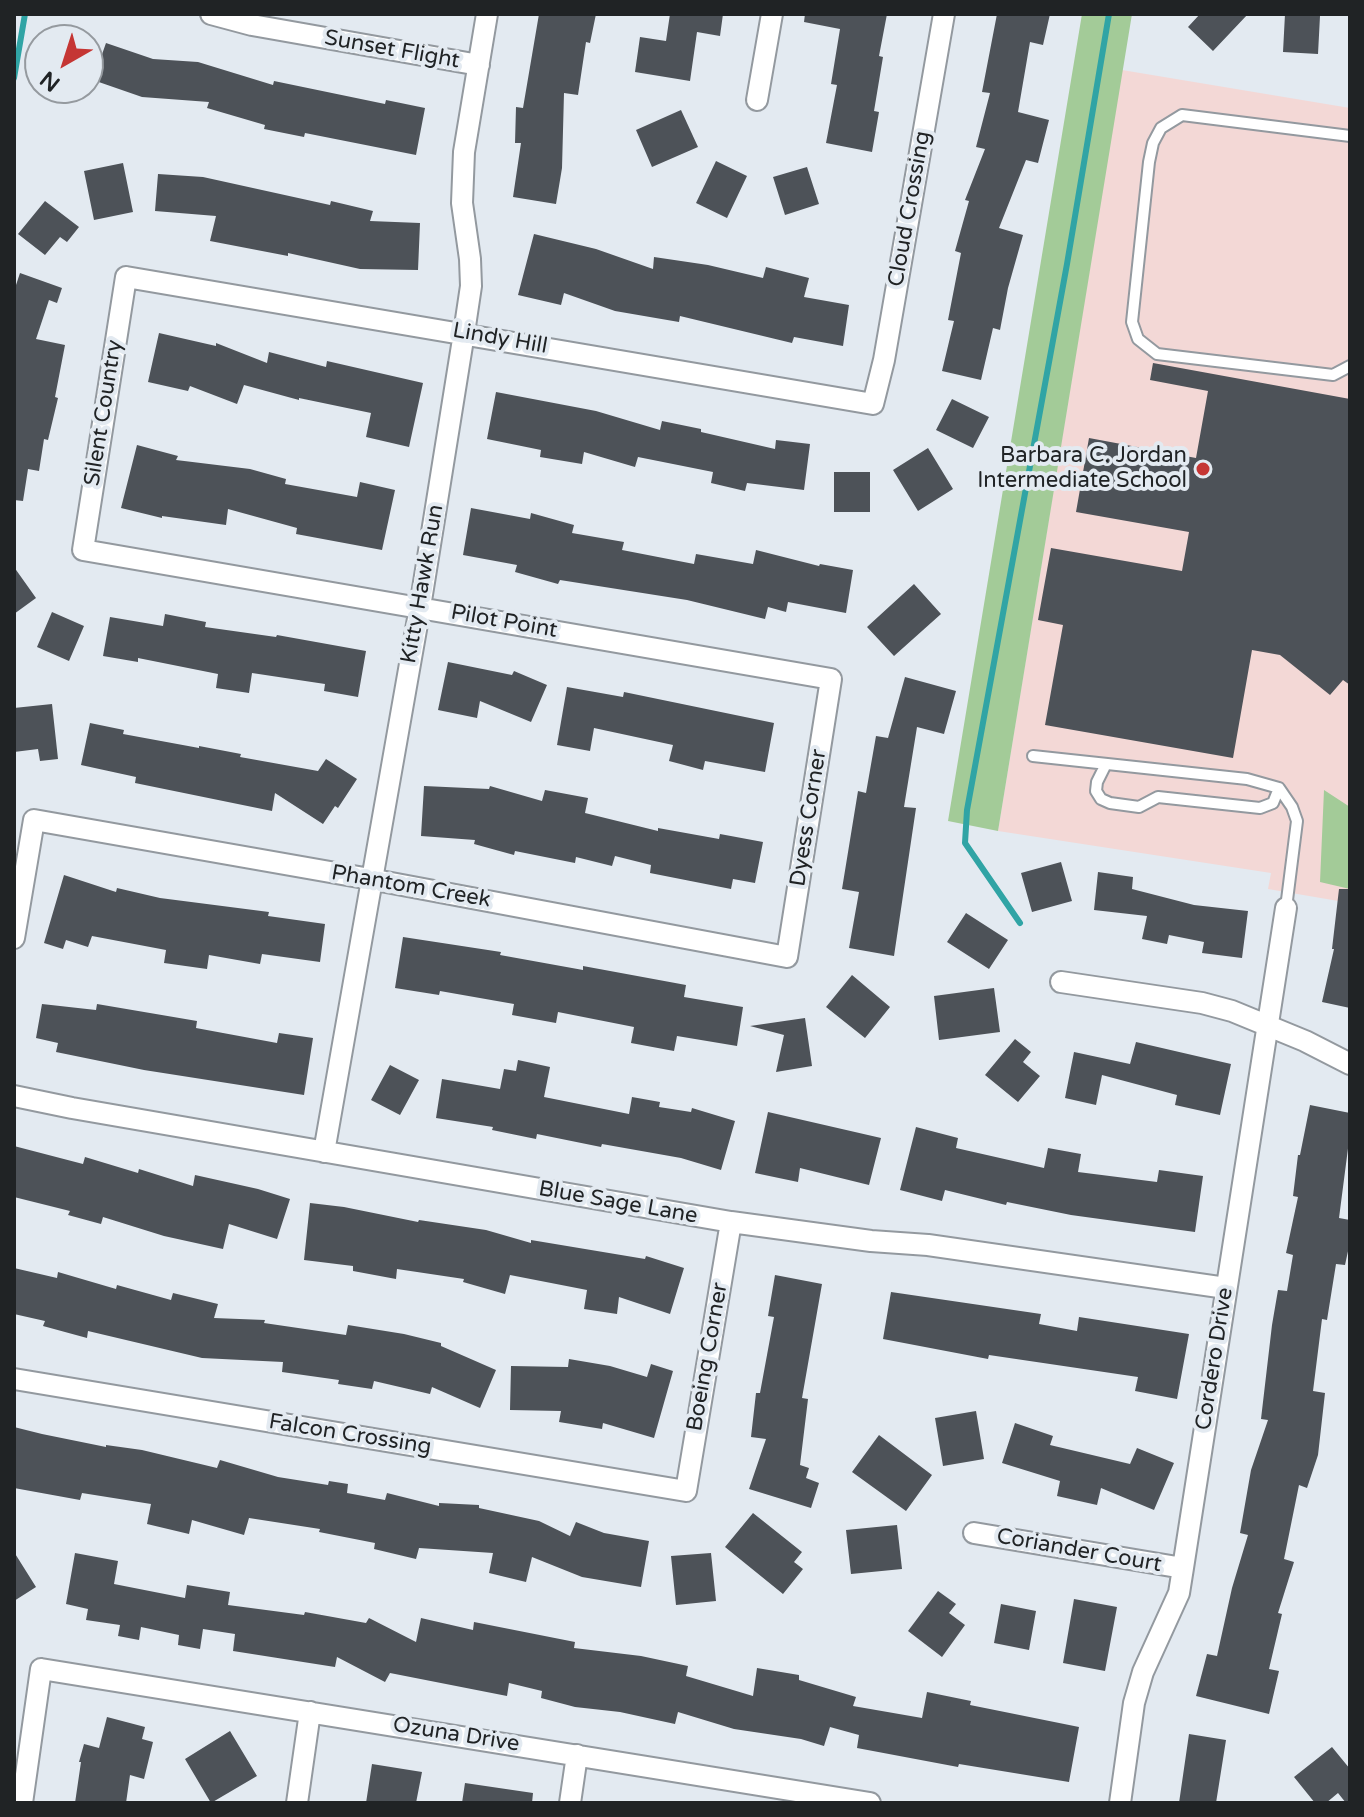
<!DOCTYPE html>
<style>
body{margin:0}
#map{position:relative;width:1364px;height:1817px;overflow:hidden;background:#e3eaf1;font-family:"Varela Round",sans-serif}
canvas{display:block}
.frame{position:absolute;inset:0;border:16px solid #202325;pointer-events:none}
.north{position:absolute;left:24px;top:24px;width:80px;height:80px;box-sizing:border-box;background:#e3eaf1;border:2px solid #959a9f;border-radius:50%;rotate:219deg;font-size:22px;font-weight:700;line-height:32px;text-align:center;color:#202325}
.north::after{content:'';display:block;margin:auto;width:28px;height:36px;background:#c53634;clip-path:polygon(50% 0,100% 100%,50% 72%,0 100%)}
</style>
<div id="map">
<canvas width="1364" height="1817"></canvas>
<div class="frame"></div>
<div class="north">N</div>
</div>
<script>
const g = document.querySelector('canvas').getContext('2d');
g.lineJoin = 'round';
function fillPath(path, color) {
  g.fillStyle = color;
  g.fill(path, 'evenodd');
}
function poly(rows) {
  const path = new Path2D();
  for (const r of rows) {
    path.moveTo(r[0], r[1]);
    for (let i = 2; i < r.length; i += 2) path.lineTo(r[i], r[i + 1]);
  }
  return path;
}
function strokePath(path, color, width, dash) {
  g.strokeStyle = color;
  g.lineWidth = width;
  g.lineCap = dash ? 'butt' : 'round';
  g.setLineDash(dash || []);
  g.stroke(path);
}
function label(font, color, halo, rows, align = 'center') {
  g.font = font + ' "Varela Round",sans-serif';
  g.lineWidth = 8;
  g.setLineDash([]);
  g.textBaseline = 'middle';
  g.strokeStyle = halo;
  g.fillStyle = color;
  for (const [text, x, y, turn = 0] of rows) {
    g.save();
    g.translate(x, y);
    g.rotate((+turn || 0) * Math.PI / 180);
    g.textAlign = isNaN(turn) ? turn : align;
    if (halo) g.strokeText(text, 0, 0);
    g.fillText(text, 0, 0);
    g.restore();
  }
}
const education = poly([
 [1122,70,1350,108,1350,903,1268,889,1271,873,998,831]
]);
const green = poly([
 [1082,14,1132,14,998,831,948,821],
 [1324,790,1350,807,1350,889,1320,882]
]);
const stream = poly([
 [14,78,25,14],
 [1020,923,965,843,967,810,1067,264,1109,14]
]);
const building = poly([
 [539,14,596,14,590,43,586,42,578,95,564,93,562,168,556,204,513,197,521,143,515,143,516,107,523,108],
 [670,14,723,14,720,36,697,32,690,81,635,72,640,37,666,41],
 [805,14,887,14,879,56,883,57,874,111,879,112,872,152,826,143,837,85,831,84,840,29,804,22],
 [997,14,1050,14,1043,45,1030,42,1018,112,1049,120,1038,163,1026,160,999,228,1023,235,1008,288,1000,330,993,328,981,380,942,371,954,321,948,320,961,253,955,251,969,201,965,200,985,149,976,147,990,93,982,92],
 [1200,14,1248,14,1213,51,1188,27],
 [1285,14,1320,16,1318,54,1283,52],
 [106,43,153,59,198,62,273,85,274,81,385,104,386,100,425,108,416,155,305,133,304,137,264,129,265,125,207,108,209,102,142,97,93,80],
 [681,110,698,147,652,167,636,130],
 [716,161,747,176,727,218,696,203],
 [123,163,133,212,94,220,84,171],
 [807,167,819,204,785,215,773,177],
 [158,174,203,177,330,205,331,201,373,211,370,221,420,223,418,270,360,269,288,253,288,256,210,241,216,216,155,211],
 [45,201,79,227,67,242,60,237,45,255,18,234],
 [534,234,596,249,653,269,654,257,708,265,763,278,766,267,809,278,804,297,849,305,843,346,794,337,792,343,680,316,679,322,615,311,564,293,561,305,518,295],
 [20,273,62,288,57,303,49,300,36,339,65,345,55,397,58,398,48,440,44,439,39,471,28,469,23,501,14,500,14,291],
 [159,333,216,346,216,343,267,363,269,352,326,367,327,361,423,383,409,447,366,437,371,413,299,398,299,400,244,385,237,404,190,386,188,391,148,382],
 [1153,363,1350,399,1350,685,1343,680,1330,695,1280,655,1252,650,1233,758,1045,725,1063,625,1038,620,1051,548,1182,571,1189,532,1076,512,1089,438,1196,458,1208,391,1150,380],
 [496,392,596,411,660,430,662,421,701,429,701,432,775,449,776,440,810,444,804,490,747,483,745,491,711,483,713,472,638,457,635,467,584,452,582,464,540,457,541,450,487,439],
 [952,399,989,417,973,448,936,430],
 [137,445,178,456,176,460,250,469,286,479,285,484,357,497,360,482,395,490,382,550,296,534,297,528,228,509,226,525,162,516,162,518,121,508],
 [928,448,953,489,918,511,893,470],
 [834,472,870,472,870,512,834,512],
 [471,508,530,519,531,513,574,525,572,533,624,542,622,550,694,564,696,554,753,564,756,550,819,566,820,564,853,570,846,613,788,602,786,612,768,607,765,619,687,600,560,580,558,584,515,572,517,565,463,555],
 [14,567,36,598,14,614],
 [914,584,941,614,894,656,867,627],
 [52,612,84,626,69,661,37,647],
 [165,614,206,622,205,627,276,637,277,635,366,651,358,697,324,691,325,684,252,673,249,693,216,688,218,674,138,658,138,662,103,656,110,617,163,626],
 [448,662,512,675,514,671,547,685,531,722,480,701,477,718,438,710],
 [905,677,956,691,944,734,917,727,904,807,916,808,894,956,849,948,859,892,842,889,858,791,866,793,876,736,888,738],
 [567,687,623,697,624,692,774,723,765,772,705,761,703,770,669,761,673,745,594,728,590,751,557,745],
 [52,704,58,759,40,761,38,749,14,752,14,708],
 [90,723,124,730,123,734,199,748,199,746,241,754,240,757,318,771,326,759,357,779,338,808,335,806,323,824,275,793,272,811,135,783,136,777,81,765],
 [424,786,489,789,490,786,542,801,545,790,588,798,585,813,658,831,658,828,719,839,720,834,763,842,755,883,733,879,731,889,650,873,651,865,615,856,612,866,576,857,575,863,515,851,514,855,474,844,475,840,421,836],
 [1061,862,1072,901,1032,912,1021,873],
 [1098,872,1133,877,1132,889,1194,905,1248,911,1242,958,1202,953,1204,942,1169,935,1167,944,1142,939,1147,916,1094,910],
 [64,875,116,892,117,888,160,898,269,912,268,916,325,924,320,962,262,954,260,964,209,955,207,969,164,963,166,950,92,936,88,947,66,940,63,949,44,943],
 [1339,889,1350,889,1350,1008,1322,1002,1334,949,1332,949],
 [966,913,1008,940,989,969,947,942],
 [403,937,501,952,500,955,583,970,583,966,686,985,684,997,743,1007,737,1046,677,1036,674,1051,631,1043,634,1027,558,1012,556,1023,512,1015,514,1004,440,991,439,995,395,988],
 [852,975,890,1007,865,1038,826,1007],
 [994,988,1000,1032,939,1040,934,996],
 [42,1004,96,1010,97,1004,197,1021,196,1028,277,1043,279,1033,313,1038,304,1095,144,1070,56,1052,58,1043,36,1038],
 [805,1018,812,1066,776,1072,784,1035,750,1026],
 [1015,1039,1031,1052,1023,1062,1040,1076,1018,1102,985,1075],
 [1136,1042,1231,1064,1220,1115,1175,1105,1177,1095,1102,1075,1096,1105,1065,1098,1074,1052,1130,1064],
 [518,1060,550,1067,544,1097,629,1114,632,1097,660,1102,659,1107,691,1112,692,1108,735,1121,721,1170,681,1158,602,1144,601,1147,537,1134,536,1139,492,1130,493,1127,436,1118,442,1079,500,1089,504,1069,516,1071],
 [390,1065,419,1080,400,1115,371,1100],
 [1310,1105,1350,1113,1350,1133,1339,1218,1350,1220,1350,1242,1345,1265,1336,1264,1327,1320,1322,1319,1313,1391,1325,1393,1318,1455,1307,1488,1299,1485,1284,1559,1294,1562,1278,1613,1282,1614,1269,1669,1279,1671,1269,1714,1196,1696,1207,1654,1217,1656,1232,1588,1248,1535,1240,1533,1251,1470,1268,1420,1261,1419,1272,1325,1278,1290,1287,1291,1293,1255,1286,1253,1298,1197,1293,1196,1298,1155,1300,1155],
 [768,1112,881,1138,869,1185,800,1168,798,1182,755,1173],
 [916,1127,958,1138,956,1148,1044,1168,1048,1148,1081,1154,1078,1172,1157,1182,1159,1170,1203,1176,1195,1232,1071,1215,1007,1202,1006,1205,945,1190,942,1201,900,1190],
 [14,1146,83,1164,85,1157,138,1173,139,1169,193,1186,195,1175,258,1189,290,1199,277,1239,229,1224,223,1249,164,1236,103,1217,101,1224,68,1215,70,1211,14,1197],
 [310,1203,344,1207,418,1222,419,1220,486,1230,531,1243,531,1240,645,1259,646,1256,684,1268,670,1314,619,1297,617,1314,584,1309,587,1290,510,1275,505,1294,463,1282,464,1279,397,1269,396,1279,353,1271,353,1266,304,1260],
 [14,1268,57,1278,58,1272,116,1289,117,1285,171,1300,173,1293,218,1304,214,1318,265,1320,264,1323,346,1335,348,1325,404,1334,441,1343,441,1346,496,1370,480,1408,432,1387,430,1394,374,1381,372,1389,338,1384,339,1380,282,1372,283,1362,202,1358,88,1331,87,1338,43,1326,45,1321,14,1314],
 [775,1275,822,1284,802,1398,808,1399,800,1465,809,1468,806,1478,819,1483,811,1508,749,1489,766,1439,751,1437,756,1393,760,1393,774,1317,768,1316],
 [891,1292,1041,1314,1039,1324,1077,1331,1079,1317,1189,1334,1177,1399,1135,1391,1138,1377,989,1355,988,1359,883,1339],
 [569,1359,610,1366,647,1377,651,1364,673,1371,654,1438,603,1423,602,1429,559,1422,561,1411,510,1410,511,1366,568,1367],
 [976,1411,984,1459,943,1466,935,1418],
 [1015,1423,1053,1436,1050,1445,1130,1464,1137,1448,1174,1463,1154,1510,1101,1488,1097,1505,1057,1496,1060,1481,1002,1463],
 [14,1427,42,1434,106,1447,106,1445,142,1450,217,1468,220,1460,278,1477,328,1485,329,1481,348,1484,347,1493,385,1500,387,1493,439,1506,439,1503,479,1505,479,1508,539,1521,570,1536,576,1522,604,1533,649,1541,641,1587,582,1577,532,1557,526,1582,489,1573,493,1553,419,1548,416,1559,374,1549,375,1543,319,1532,320,1529,249,1518,244,1535,192,1520,189,1534,147,1524,151,1504,82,1493,80,1500,14,1488],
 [879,1435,932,1475,906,1511,852,1472],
 [753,1513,802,1552,794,1562,803,1569,783,1594,725,1547],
 [897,1525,902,1569,851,1574,846,1530],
 [14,1552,36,1587,14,1601],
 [75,1553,118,1561,114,1584,185,1598,187,1585,230,1592,228,1605,304,1615,305,1612,366,1623,369,1618,416,1642,421,1618,473,1630,474,1622,575,1642,574,1648,641,1656,688,1666,686,1676,753,1696,757,1668,799,1675,799,1680,856,1697,853,1706,922,1718,927,1692,971,1701,970,1705,1079,1727,1069,1782,959,1764,958,1767,857,1748,859,1735,830,1727,824,1746,801,1739,734,1729,678,1712,675,1724,620,1712,575,1707,541,1698,542,1691,509,1683,507,1696,390,1673,385,1682,337,1657,335,1667,233,1651,235,1634,203,1629,200,1649,178,1645,179,1635,141,1627,139,1640,118,1636,120,1625,86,1620,88,1609,66,1604],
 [711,1553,716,1601,676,1605,671,1556],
 [938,1591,956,1604,949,1613,965,1625,942,1657,908,1631],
 [1074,1599,1117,1607,1105,1671,1063,1663],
 [1001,1604,1036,1611,1029,1650,994,1643],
 [107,1717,145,1727,142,1739,153,1742,144,1779,130,1775,126,1803,75,1803,81,1762,79,1762,84,1744,99,1748],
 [230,1731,257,1776,211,1803,185,1759],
 [1189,1734,1226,1740,1216,1803,1179,1803],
 [1332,1747,1350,1769,1350,1803,1346,1803,1338,1793,1326,1803,1315,1803,1294,1777],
 [372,1764,422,1772,416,1803,366,1803],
 [465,1783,533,1793,532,1803,462,1803]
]);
const lane = poly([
 [1350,136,1182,115,1161,128,1153,143,1149,162,1132,322,1138,339,1157,354,1333,375,1350,366],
 [1033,756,1247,779,1279,788,1292,807,1297,821,1286,908],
 [1106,764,1097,782,1096,791,1101,799,1110,803,1139,807,1158,797,1260,808,1273,803,1279,788]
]);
const street = poly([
 [211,14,252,25,479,65],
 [757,100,772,14],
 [14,938,34,820,370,879,787,957,831,679,83,550,126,277,873,404,884,360,944,14],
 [1061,982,1202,1003,1232,1011,1305,1041,1350,1064],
 [14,1096,72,1108,731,1222,871,1241,928,1245,1226,1288],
 [324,1152,420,607,464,333,471,286,470,259,462,203,464,152,487,14],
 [14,1379,686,1491,731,1222],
 [974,1533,1183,1568],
 [22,1803,41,1669,870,1803],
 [297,1803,310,1712],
 [570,1803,577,1755],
 [1120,1803,1134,1703,1143,1672,1179,1593,1183,1568,1286,908]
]);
const markers = [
 [1203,469,8,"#c53634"]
];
const streetNames = [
 ["Sunset Flight",392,50,10],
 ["Cloud Crossing",910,209,-80],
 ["Lindy Hill",500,339,10],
 ["Silent Country",104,413,-81],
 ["Kitty Hawk Run",423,584,-80],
 ["Pilot Point",504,622,10],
 ["Dyess Corner",809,818,-81],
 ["Phantom Creek",411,887,10],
 ["Blue Sage Lane",618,1203,10],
 ["Boeing Corner",708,1357,-80],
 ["Cordero Drive",1215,1359,-81],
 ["Falcon Crossing",350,1435,9],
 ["Coriander Court",1079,1551,10],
 ["Ozuna Drive",456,1735,9]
];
const poiNames = [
 ["Barbara C. Jordan",1187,456],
 ["Intermediate School",1187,481]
];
fillPath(education, '#f3d8d6');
fillPath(green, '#a3cb98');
strokePath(stream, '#30a4a5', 6);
fillPath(building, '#4d5258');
strokePath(lane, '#93999f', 14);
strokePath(street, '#93999f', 24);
strokePath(lane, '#fff', 10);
strokePath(street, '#fff', 20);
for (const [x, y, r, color] of markers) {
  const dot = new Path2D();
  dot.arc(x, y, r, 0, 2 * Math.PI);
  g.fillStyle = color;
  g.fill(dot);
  strokePath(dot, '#e3eaf1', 3);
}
label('22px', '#202325', '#e3eaf1', streetNames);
label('22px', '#202325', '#e3eaf1', poiNames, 'right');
</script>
